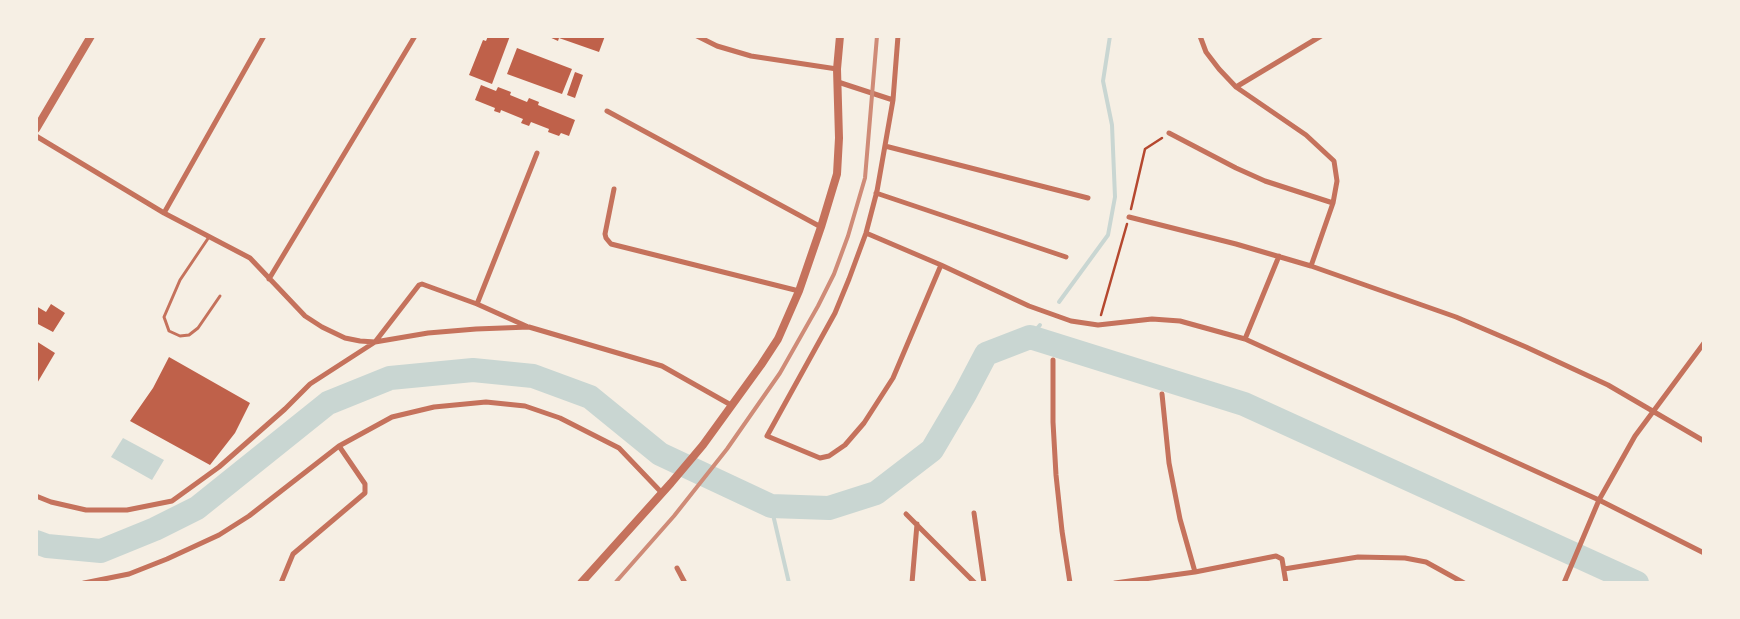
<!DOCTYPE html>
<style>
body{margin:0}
#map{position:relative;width:1740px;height:619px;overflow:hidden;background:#f6efe4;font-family:Overpass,sans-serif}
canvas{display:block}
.frame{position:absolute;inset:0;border:38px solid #f6efe4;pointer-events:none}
</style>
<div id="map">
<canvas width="1740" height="619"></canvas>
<div class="frame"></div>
</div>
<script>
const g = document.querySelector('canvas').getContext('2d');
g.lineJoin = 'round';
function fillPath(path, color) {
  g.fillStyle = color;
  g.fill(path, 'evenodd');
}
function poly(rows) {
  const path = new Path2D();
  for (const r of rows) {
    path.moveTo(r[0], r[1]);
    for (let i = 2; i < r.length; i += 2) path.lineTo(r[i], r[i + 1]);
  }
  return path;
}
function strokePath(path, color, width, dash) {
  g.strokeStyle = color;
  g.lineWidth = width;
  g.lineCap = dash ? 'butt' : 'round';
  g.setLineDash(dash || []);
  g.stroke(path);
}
const water = poly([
 [123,438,164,460,152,480,111,457]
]);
const stream = poly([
 [1059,302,1108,235,1115,197,1112,125,1103,81,1110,36],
 [1030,337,1040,325],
 [771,506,789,583]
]);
const river = poly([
 [36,542,47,546,101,551,155,529,197,508,328,403,390,378,473,370,533,376,590,397,660,454,771,506,829,508,876,493,932,450,965,394,986,354,1030,337,1244,404,1637,583]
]);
const building = poly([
 [488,36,510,36,492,84,469,75,483,40,486,41],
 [547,36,605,36,599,52,559,38,558,41],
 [517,48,572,69,562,94,507,74],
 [575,72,583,75,575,98,567,95],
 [481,85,496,91,498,87,511,92,510,95,527,102,529,98,539,102,538,105,575,120,569,136,561,133,559,136,548,132,549,129,531,122,529,126,521,123,523,119,501,110,500,113,494,111,495,108,475,100],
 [51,304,65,313,53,332,36,323,36,306,46,312],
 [36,341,55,353,36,385],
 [169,357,250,403,235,433,210,465,130,421,153,388]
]);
const path = poly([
 [1131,209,1145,149,1162,138],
 [1101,315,1127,224]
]);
const service = poly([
 [209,237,180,280,164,317,169,331,180,336,189,335,198,328,220,296]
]);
const minor = poly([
 [697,36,717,46,751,56,837,69],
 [898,36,893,100,877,191,866,233,849,279,835,313,767,436,820,458,829,456,845,445,864,423,893,378,941,265],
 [1200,36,1206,52,1219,69,1236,87,1306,135,1334,161,1337,181,1333,203,1311,266],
 [838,82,893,100],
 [1236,87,1321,36],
 [607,111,821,227],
 [1169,133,1236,168,1265,181,1333,203],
 [36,136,164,213,250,258,305,316,322,327,345,338,360,341,375,342,428,333,476,329,529,327,662,366,731,405],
 [885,146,1088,198],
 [614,189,605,234,606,238,611,244,799,291],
 [876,193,1066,257],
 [164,213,264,36],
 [1129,217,1236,244,1311,266,1456,317,1526,347,1608,385,1704,441],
 [866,233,941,265,1029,306,1071,321,1098,325,1152,319,1180,321,1245,339,1599,500,1704,553],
 [269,279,415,36],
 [477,304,537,153],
 [1245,339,1279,256],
 [1053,360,1053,422,1056,475,1062,531,1070,583],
 [1162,394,1169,463,1180,519,1195,572],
 [36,496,51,502,86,510,127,510,172,501,219,467,285,409,310,384,375,342,419,285,422,284,477,304,526,326],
 [974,513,984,583],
 [906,514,975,583],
 [677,568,685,583],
 [1284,569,1358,557,1405,558,1426,562,1464,583],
 [84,583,129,574,167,559,219,535,249,516,339,446,392,417,434,407,486,402,525,406,560,418,619,448,662,493],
 [281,583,293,554,365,493,365,484,339,446],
 [912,583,917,524],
 [1115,583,1195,572,1276,556,1282,559,1286,583],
 [1564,583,1599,500,1635,436,1704,343]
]);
const tertiary = poly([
 [36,129,91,36],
 [581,583,671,483,703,445,761,365,778,339,799,291,821,227,837,174,839,138,837,69,840,36]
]);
const rail = poly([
 [615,583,674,516,727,449,780,373,818,306,834,274,848,236,865,178,877,36]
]);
fillPath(water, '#c9d6d2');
strokePath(stream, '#c9d6d2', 4);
strokePath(river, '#c9d6d2', 24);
fillPath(building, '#bf614a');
strokePath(path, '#b5482f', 2.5);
strokePath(service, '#c5725c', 3);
strokePath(minor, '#c5725c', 5);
strokePath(tertiary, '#c5725c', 8);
strokePath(rail, '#cf8b77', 4);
</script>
